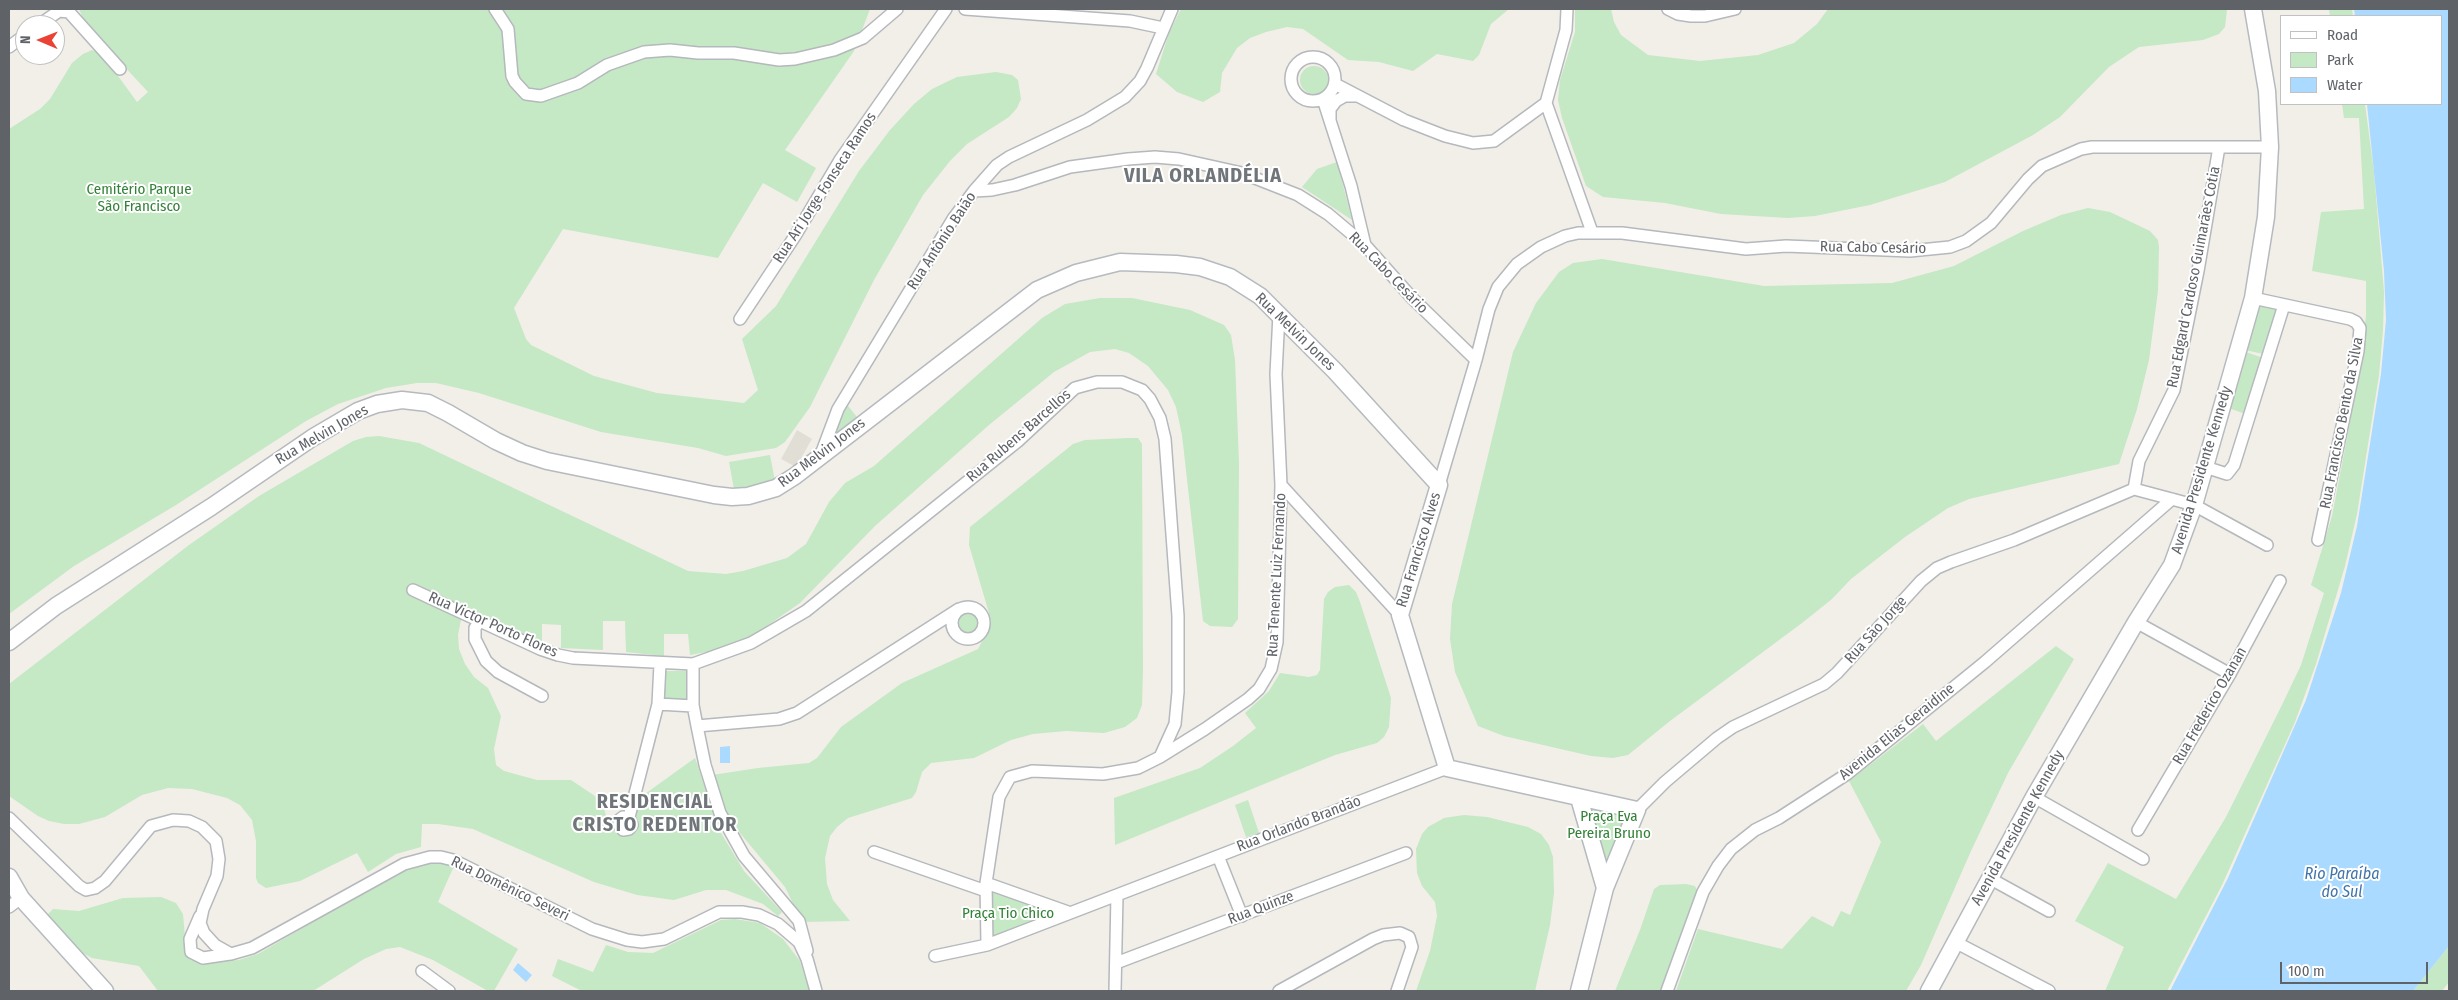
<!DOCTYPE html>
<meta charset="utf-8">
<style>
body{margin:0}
#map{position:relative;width:2458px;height:1000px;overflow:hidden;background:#f1efe8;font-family:"Fira Sans Condensed",sans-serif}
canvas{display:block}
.frame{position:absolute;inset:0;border:10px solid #5f6368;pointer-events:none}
.legend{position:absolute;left:2280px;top:15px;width:162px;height:90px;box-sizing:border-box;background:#fff;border:1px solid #bfc1c3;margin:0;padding:6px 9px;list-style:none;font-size:15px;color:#5f6368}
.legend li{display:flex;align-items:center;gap:10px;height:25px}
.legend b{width:25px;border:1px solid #bfc1c3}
.north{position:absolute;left:15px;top:15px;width:50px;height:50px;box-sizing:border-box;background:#fff;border:1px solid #bfc1c3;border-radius:50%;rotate:271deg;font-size:14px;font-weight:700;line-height:20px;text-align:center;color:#5f6368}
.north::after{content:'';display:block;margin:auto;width:18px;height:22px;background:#ea4335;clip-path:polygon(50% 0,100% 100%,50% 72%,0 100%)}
.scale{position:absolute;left:2280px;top:962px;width:148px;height:22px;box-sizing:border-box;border:2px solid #5f6368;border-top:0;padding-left:6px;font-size:15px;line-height:18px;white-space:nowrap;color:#5f6368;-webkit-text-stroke:4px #fff;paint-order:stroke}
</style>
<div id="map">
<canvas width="2458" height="1000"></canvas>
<div class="frame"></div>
<ul class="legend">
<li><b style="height:6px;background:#fff"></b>Road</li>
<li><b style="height:14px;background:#c5e8c5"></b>Park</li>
<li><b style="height:14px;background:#aadaff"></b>Water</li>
</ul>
<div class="north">N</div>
<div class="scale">100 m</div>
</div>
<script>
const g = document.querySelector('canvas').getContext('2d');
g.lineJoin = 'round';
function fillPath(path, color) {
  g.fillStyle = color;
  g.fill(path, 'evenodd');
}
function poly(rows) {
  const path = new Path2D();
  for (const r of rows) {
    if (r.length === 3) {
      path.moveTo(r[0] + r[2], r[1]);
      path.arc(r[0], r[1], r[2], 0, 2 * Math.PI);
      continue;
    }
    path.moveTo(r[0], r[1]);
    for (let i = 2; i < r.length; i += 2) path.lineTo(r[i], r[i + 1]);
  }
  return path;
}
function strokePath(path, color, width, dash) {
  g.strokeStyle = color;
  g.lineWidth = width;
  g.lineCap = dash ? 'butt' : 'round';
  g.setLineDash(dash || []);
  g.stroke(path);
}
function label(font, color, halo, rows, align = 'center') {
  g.font = font + ' "Fira Sans Condensed",sans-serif';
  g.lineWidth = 4;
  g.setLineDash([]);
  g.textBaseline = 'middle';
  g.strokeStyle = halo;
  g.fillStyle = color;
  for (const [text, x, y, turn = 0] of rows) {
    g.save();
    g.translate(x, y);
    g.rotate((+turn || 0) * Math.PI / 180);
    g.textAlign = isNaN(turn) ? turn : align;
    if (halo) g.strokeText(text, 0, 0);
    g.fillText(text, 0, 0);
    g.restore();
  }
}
const education = poly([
 [797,430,812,439,796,467,781,459]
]);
const green = poly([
 [79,9,870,9,854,51,785,150,816,168,797,202,763,183,718,258,563,229,514,308,526,339,531,345,594,376,657,393,744,403,758,390,742,339,776,306,859,171,890,130,914,104,932,89,957,77,996,72,1012,75,1018,80,1021,99,1017,108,1009,117,967,144,950,161,923,195,874,280,810,407,785,442,776,448,726,456,698,448,601,432,479,393,436,383,417,383,386,388,338,404,306,421,176,505,74,566,9,614,9,129,40,109,50,99,72,63,83,54,92,50,102,54,137,102,148,92,95,35,84,21],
 [1181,9,1509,9,1491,24,1479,55,1473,61,1437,54,1413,71,1379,62,1348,60,1303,29,1287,27,1266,32,1250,38,1237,48,1222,73,1220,92,1203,102,1177,92,1156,74,1169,33],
 [1575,9,1611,9,1614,22,1621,35,1648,55,1700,61,1758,55,1794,43,1817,24,1828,9,2227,10,2225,27,2219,34,2203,40,2139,47,2109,67,2060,117,2033,135,1945,182,1870,205,1815,216,1788,218,1721,214,1665,203,1603,197,1586,186,1562,118,1558,100,1560,80,1575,32],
 [2329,9,2352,9,2353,16,2330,16],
 [1314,80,14],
 [2342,104,2365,104,2374,172,2384,292,2383,330,2379,375,2357,514,2345,566,2316,664,2295,722,2222,885,2167,991,2105,991,2124,947,2075,921,2108,863,2176,899,2226,817,2281,707,2301,665,2324,593,2311,585,2332,516,2360,370,2366,315,2366,281,2312,271,2321,212,2364,209,2359,118,2344,118],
 [1337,162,1352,220,1302,187,1317,169],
 [2088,208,2110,212,2150,231,2158,240,2159,247,2158,291,2149,360,2137,409,2119,464,1969,499,1948,508,1905,537,1851,579,1832,599,1802,623,1670,721,1628,755,1613,758,1591,756,1504,736,1478,726,1455,672,1450,639,1452,604,1513,352,1536,303,1559,272,1573,263,1602,259,1764,286,1892,283,1954,266,2023,231,2061,215],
 [1100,298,1132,298,1190,310,1224,325,1231,335,1235,360,1239,463,1238,619,1232,627,1210,626,1203,621,1182,435,1176,407,1168,390,1148,366,1129,353,1115,349,1090,352,1054,372,989,425,875,526,800,603,748,639,717,650,690,655,688,634,664,634,664,656,626,652,625,621,603,621,603,650,561,648,561,625,542,624,542,643,488,617,482,618,468,611,461,620,458,635,459,649,465,664,474,677,488,688,501,716,494,749,496,765,504,771,537,780,571,780,595,796,602,803,610,827,620,833,636,820,638,799,695,758,721,833,744,871,782,912,778,916,763,904,726,890,706,890,674,900,637,895,594,882,473,829,438,824,422,824,421,847,396,854,368,872,357,853,300,881,266,888,258,883,256,878,256,841,252,820,240,805,227,798,192,789,168,788,142,795,105,817,79,824,64,824,49,821,38,816,9,796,9,684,189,545,259,496,353,441,366,437,379,436,419,443,688,571,726,574,743,571,787,558,806,544,829,502,845,483,874,466,1042,318,1065,304],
 [2257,304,2279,310,2268,355,2245,350],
 [2243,351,2266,359,2248,415,2226,407],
 [845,402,860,421,824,451],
 [1129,438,1138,438,1142,444,1143,669,1142,705,1137,718,1125,727,1104,733,1066,731,1033,734,1011,740,974,758,931,763,922,772,916,792,912,798,848,818,837,827,830,836,825,858,827,884,833,900,850,921,802,922,785,887,724,814,712,775,758,768,809,763,817,758,841,727,902,683,978,649,987,632,989,613,969,545,970,527,1073,444,1085,440],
 [770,455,775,481,734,489,729,462],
 [1349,585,1356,592,1360,602,1391,698,1389,727,1384,737,1377,743,1335,755,1115,845,1114,798,1200,768,1233,746,1256,728,1245,713,1269,691,1280,673,1309,677,1317,675,1320,670,1324,599,1328,592,1335,587],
 [968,624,12],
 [2056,646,2074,659,2008,773,1971,851,1921,965,1906,991,1676,991,1698,929,1782,949,1812,916,1833,927,1841,911,1850,915,1881,842,1849,781,1923,724,1936,741],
 [663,671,690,671,691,702,663,702],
 [1579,798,1637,810,1605,888],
 [1248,800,1259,833,1246,837,1235,805],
 [1464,815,1487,817,1528,827,1541,834,1549,845,1553,857,1554,893,1550,925,1535,991,1416,991,1430,951,1437,916,1435,902,1422,886,1417,873,1416,849,1422,834,1428,827,1444,818],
 [434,861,454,866,438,902,518,949,494,991,488,991,433,960,400,947,386,949,364,959,313,991,158,991,139,966,92,958,66,944,46,916,53,909,79,911,123,898,161,897,176,903,183,914,185,937,193,959,203,963,239,960,258,954,402,870],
 [1686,884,1695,886,1698,893,1679,942,1663,991,1615,991,1640,930,1654,889,1660,885],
 [989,888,1060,913,990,941],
 [735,919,760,923,783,939,800,961,809,991,582,991,552,976,558,959,593,972,606,945,628,952,653,953,721,920],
 [2449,946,2449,982,2442,991,2413,991]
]);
const water = poly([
 [2354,9,2449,9,2449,946,2413,991,2170,991,2228,878,2306,700,2341,593,2357,526,2381,374,2386,320,2384,271,2367,104,2442,104,2442,16,2355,16],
 [730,746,730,763,720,763,720,747],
 [518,963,532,975,526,982,513,970]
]);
const street = poly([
 [495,9,508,29,512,76,515,82,526,94,541,96,578,83,607,65,644,52,670,50,698,53,734,53,779,60,795,59,834,50,863,38,897,9],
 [965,9,1130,21,1163,28],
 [1567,9,1566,30,1546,103,1592,232],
 [1668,9,1678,14,1691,16,1705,16,1735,9],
 [39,25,59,11,69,12,120,69],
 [9,47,25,35],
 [1313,79,22],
 [1335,84,1404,120,1445,136,1473,143,1494,141,1546,103],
 [1323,99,1351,186,1365,245],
 [1330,119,1330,109,1336,101,1345,96,1356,96],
 [974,191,992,190,1015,185,1070,167,1128,159,1155,157,1179,159,1242,173,1298,195,1328,214,1365,245,1413,299,1476,360],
 [2253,298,2350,319,2356,322,2360,328,2358,351,2318,540],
 [740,319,795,236,840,160,946,9],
 [820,457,838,409,953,219,974,191,997,165,1009,157,1087,120,1125,97,1140,81,1147,68,1172,9],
 [2205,467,2227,474,2234,465,2284,305],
 [1281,485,1400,615],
 [1439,485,1476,360,1489,309,1498,287,1517,264,1541,247,1565,236,1578,233,1622,233,1746,249,1786,246,1910,251,1950,247,1966,241,1991,223,2028,179,2042,166,2081,149,2092,147,2270,147],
 [2134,489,2139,461,2174,390,2198,271,2219,147],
 [413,590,540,649,558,655,573,658,693,664,751,643,806,611,1018,441,1075,388,1097,382,1122,382,1142,390,1150,399,1160,418,1165,439,1178,616,1178,692,1175,724,1160,757],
 [968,623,16],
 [479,622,475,628,475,639,486,661,498,672,542,696],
 [2136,622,2230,674],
 [693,664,693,705,697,726,705,765,720,813,744,856,799,921,807,951],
 [658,704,693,706],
 [697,726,779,719,797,713,959,609],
 [2034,797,2143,859],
 [1637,810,1665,782,1717,738,1733,727,1824,684,1837,673,1921,581,1937,568,1951,562,2014,540,2134,489,2194,505,2267,545],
 [629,817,623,817,619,820,619,825,623,830,629,829,632,825,629,817,658,704,660,664],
 [9,818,79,886,86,890,95,888,105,881,151,826,173,820,189,821,202,827,216,841,219,859,217,876,203,909,200,923,204,933,215,945,231,954,252,948,404,864,430,857,441,857,453,860,592,929,627,940,642,942,664,939,719,912,742,912,759,915,778,924,799,942,807,959,816,991],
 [2138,830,2230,674,2280,581],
 [874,852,986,891],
 [1218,856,1242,916],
 [1991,879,2049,911],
 [986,883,1068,912],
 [9,907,21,898],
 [200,916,190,939,191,952,203,958,230,954],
 [1955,942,2049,991],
 [987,945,986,883,999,797,1010,777,1032,771,1103,774,1138,768,1160,757,1205,729,1248,699,1259,689,1271,669,1277,642,1281,485,1276,374,1279,314],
 [935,956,987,945,1447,768],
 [1116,963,1406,853],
 [422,971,449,991],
 [1115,991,1117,895],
 [1279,991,1373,939,1383,935,1400,933,1409,937,1412,947,1397,991],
 [1667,991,1703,892,1718,866,1731,849,1755,830,1779,818,1847,774,1985,662,2172,499]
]);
const secondary = poly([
 [9,642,56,606,211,507,312,438,358,411,377,404,402,400,428,403,448,413,496,441,522,453,547,461,714,495,732,497,748,496,776,488,795,476,1037,290,1076,273,1120,262,1176,264,1200,267,1230,277,1260,296,1335,371,1439,485,1400,615,1447,768,1637,810,1605,888,1579,991],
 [1579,798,1605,888],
 [9,877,21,898,105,991],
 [1929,991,2034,797,2136,622,2172,565,2194,505,2253,298,2266,217,2270,147,2267,91,2253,9]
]);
const streetNames = [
 ["Rua Ari Jorge Fonseca Ramos",825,188,-57],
 ["Rua Antônio Baião",942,241,-57],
 ["Rua Cabo Cesário",1873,248,1],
 ["Rua Cabo Cesário",1388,273,46],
 ["Rua Edgard Cardoso Guimarães Cotia",2194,277,-79],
 ["Rua Melvin Jones",1295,332,44],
 ["Rua Francisco Bento da Silva",2342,423,-79],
 ["Rua Melvin Jones",322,435,-30],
 ["Rua Rubens Barcellos",1019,436,-41],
 ["Rua Melvin Jones",822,453,-37],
 ["Avenida Presidente Kennedy",2202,470,-73],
 ["Rua Francisco Alves",1419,550,-73],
 ["Rua Tenente Luiz Fernando",1277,575,-87],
 ["Rua Victor Porto Flores",493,625,24],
 ["Rua São Jorge",1876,630,-48],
 ["Rua Frederico Ozanan",2210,706,-60],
 ["Avenida Elias Geraidine",1897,732,-39],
 ["Rua Orlando Brandão",1299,824,-21],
 ["Avenida Presidente Kennedy",2018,828,-61],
 ["Rua Domênico Severi",510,889,26],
 ["Rua Quinze",1261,908,-21]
];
const parkNames = [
 ["Cemitério Parque",139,190],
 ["São Francisco",139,207],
 ["Praça Eva",1609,817],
 ["Pereira Bruno",1609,834],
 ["Praça Tio Chico",1008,914]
];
const waterNames = [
 ["Rio Paraíba",2342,875],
 ["do Sul",2342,893]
];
const districtNames = [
 ["VILA ORLANDÉLIA",1203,176],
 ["RESIDENCIAL",655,802],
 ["CRISTO REDENTOR",655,825]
];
fillPath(education, '#e1ded6');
fillPath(green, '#c5e8c5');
fillPath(water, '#aadaff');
strokePath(street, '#b5b8bc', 14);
strokePath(secondary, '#b6babf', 19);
strokePath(street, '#fff', 11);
strokePath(secondary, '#fff', 16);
label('15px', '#5f6368', '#fff', streetNames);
label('15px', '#348238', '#fff', parkNames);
label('italic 16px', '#4174aa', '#fff', waterNames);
g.letterSpacing = '1px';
label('bold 20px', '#70757a', '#fff', districtNames);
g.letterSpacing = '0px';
</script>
